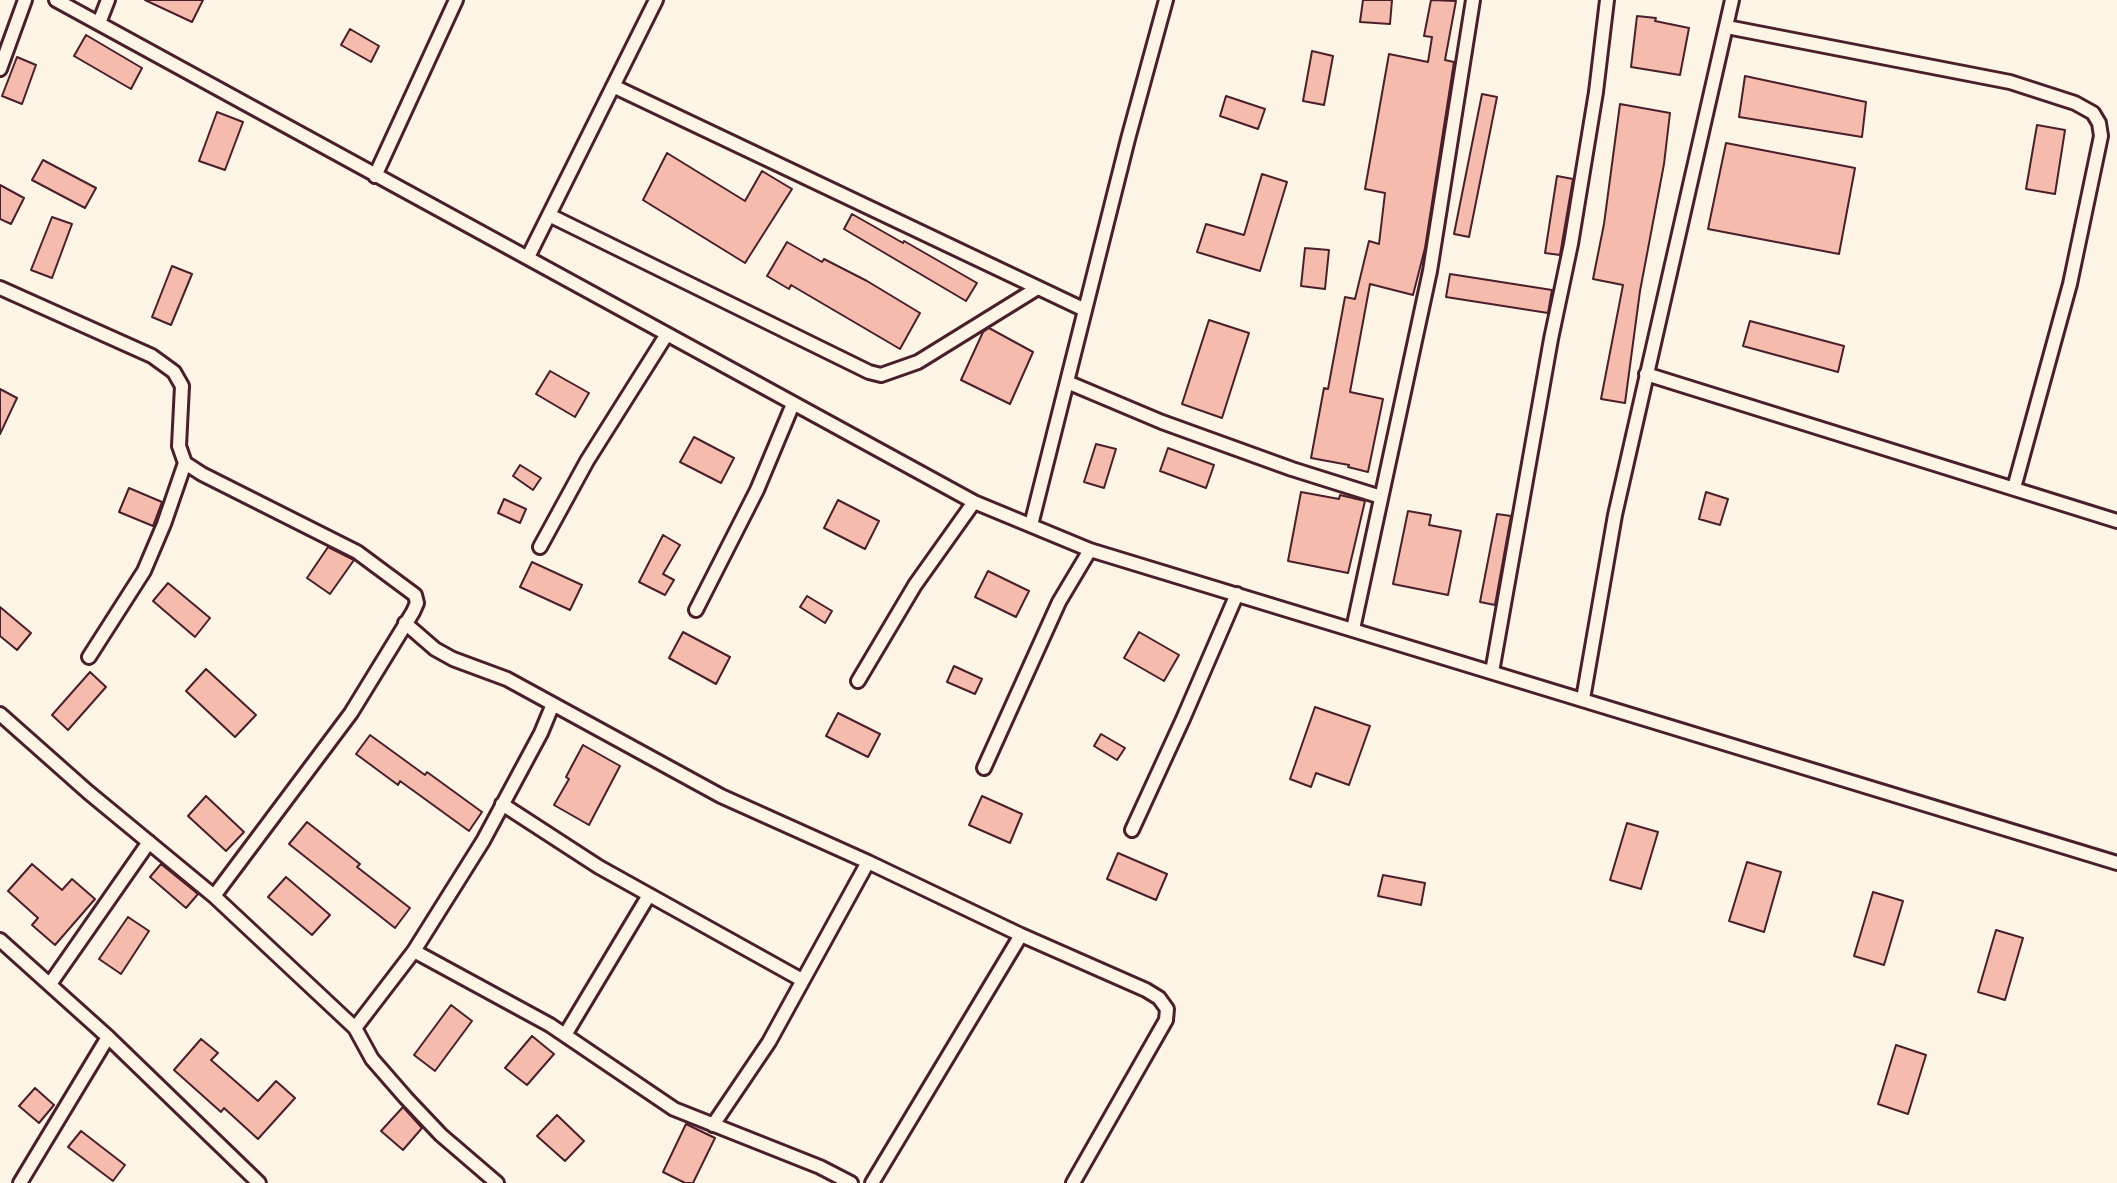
<!DOCTYPE html>
<style>
body{margin:0}
canvas{display:block;background:#fcf5e5}
</style>
<canvas width="2117" height="1183"></canvas>
<script>
const g = document.querySelector('canvas').getContext('2d');
g.lineJoin = 'round';
function fillPath(path, color) {
  g.fillStyle = color;
  g.fill(path, 'evenodd');
}
function poly(rows) {
  const path = new Path2D();
  for (const r of rows) {
    path.moveTo(r[0], r[1]);
    for (let i = 2; i < r.length; i += 2) path.lineTo(r[i], r[i + 1]);
  }
  return path;
}
function strokePath(path, color, width, dash) {
  g.strokeStyle = color;
  g.lineWidth = width;
  g.lineCap = dash ? 'butt' : 'round';
  g.setLineDash(dash || []);
  g.stroke(path);
}
const building = poly([
 [145,0,203,0,192,22,145,0],
 [1363,0,1392,0,1390,24,1360,22,1363,0],
 [1431,0,1456,1,1445,60,1454,62,1425,248,1413,295,1370,284,1350,392,1383,399,1368,472,1348,467,1349,465,1311,458,1324,388,1328,389,1345,297,1355,299,1369,241,1379,244,1385,193,1365,189,1389,54,1428,62,1432,37,1424,36,1431,0],
 [1637,16,1656,18,1655,21,1689,28,1680,75,1631,67,1637,16],
 [350,29,379,46,371,62,341,45,350,29],
 [86,35,142,68,131,89,74,56,86,35],
 [1312,51,1333,56,1324,105,1303,101,1312,51],
 [17,57,36,65,22,104,2,96,17,57],
 [1745,76,1866,102,1862,137,1739,117,1745,76],
 [1482,94,1497,97,1469,237,1454,234,1482,94],
 [1226,96,1265,109,1258,129,1220,116,1226,96],
 [1620,104,1670,113,1664,164,1640,291,1625,403,1601,399,1623,285,1593,279,1604,224,1620,104],
 [217,112,243,122,225,170,199,161,217,112],
 [2037,125,2065,130,2055,194,2026,189,2037,125],
 [1726,143,1855,168,1839,254,1708,229,1726,143],
 [667,153,745,201,762,171,792,189,745,263,643,200,667,153],
 [43,160,96,188,85,208,32,180,43,160],
 [1262,174,1287,182,1260,271,1197,252,1206,224,1244,235,1262,174],
 [1557,176,1573,179,1560,255,1545,253,1557,176],
 [0,185,24,198,11,224,0,219,0,185],
 [852,214,903,243,904,241,977,283,966,301,844,229,852,214],
 [52,217,72,224,52,278,31,270,52,217],
 [787,242,822,262,824,259,867,281,920,313,900,349,791,285,789,289,767,276,787,242],
 [1305,248,1329,250,1325,289,1301,286,1305,248],
 [172,266,192,274,171,325,152,317,172,266],
 [1450,274,1552,290,1548,313,1446,297,1450,274],
 [1209,320,1249,333,1222,418,1182,404,1209,320],
 [1750,321,1844,346,1838,372,1743,346,1750,321],
 [989,328,1033,352,1010,404,961,380,983,332,989,328],
 [550,371,589,393,575,417,536,394,550,371],
 [0,389,17,398,0,434,0,389],
 [694,437,734,458,721,483,680,462,694,437],
 [1096,444,1116,449,1104,488,1084,482,1096,444],
 [1168,448,1214,465,1206,488,1160,471,1168,448],
 [520,465,541,478,533,490,513,476,520,465],
 [129,488,162,502,153,526,119,512,129,488],
 [1301,492,1339,499,1340,495,1365,501,1348,573,1288,561,1301,492],
 [1706,492,1728,499,1720,525,1699,519,1706,492],
 [504,499,526,509,520,523,498,513,504,499],
 [838,500,879,521,865,549,824,528,838,500],
 [1408,511,1431,515,1429,525,1461,531,1448,595,1393,584,1408,511],
 [1497,514,1511,516,1495,605,1480,602,1497,514],
 [663,535,680,545,663,574,674,580,665,595,639,582,663,535],
 [328,547,354,560,330,594,307,578,328,547],
 [532,562,582,585,570,610,520,587,532,562],
 [988,571,1029,591,1016,617,975,597,988,571],
 [168,583,210,618,195,637,153,601,168,583],
 [807,596,832,611,825,623,800,607,807,596],
 [0,607,31,633,17,650,0,636,0,607],
 [683,632,730,657,716,684,669,658,683,632],
 [1139,632,1179,655,1164,681,1124,658,1139,632],
 [954,666,982,679,975,694,947,682,954,666],
 [206,669,256,715,235,737,186,691,206,669],
 [90,672,106,687,68,730,52,715,90,672],
 [1315,707,1370,726,1349,785,1316,773,1311,787,1290,779,1315,707],
 [838,713,880,734,868,757,826,736,838,713],
 [1101,734,1125,748,1117,760,1094,746,1101,734],
 [370,735,425,775,427,772,482,812,469,831,400,781,398,785,356,754,370,735],
 [583,745,620,766,589,825,554,805,569,779,566,777,583,745],
 [206,796,244,832,226,851,188,816,206,796],
 [982,796,1022,814,1010,843,969,825,982,796],
 [307,822,360,864,357,867,410,908,395,928,289,844,307,822],
 [1627,823,1658,832,1641,889,1610,880,1627,823],
 [1118,853,1167,874,1156,900,1107,879,1118,853],
 [1747,862,1781,872,1764,932,1729,921,1747,862],
 [32,864,62,890,72,879,95,899,55,945,32,925,38,918,8,891,32,864],
 [161,864,198,894,186,908,150,877,161,864],
 [1383,875,1425,883,1421,905,1378,896,1383,875],
 [286,877,330,915,312,935,268,897,286,877],
 [1873,892,1903,901,1884,965,1854,956,1873,892],
 [128,917,149,931,121,974,99,959,128,917],
 [1996,930,2023,938,2005,1000,1978,992,1996,930],
 [451,1005,472,1021,435,1071,414,1055,451,1005],
 [532,1036,554,1054,527,1085,505,1068,532,1036],
 [201,1039,218,1053,211,1060,258,1101,276,1081,295,1098,258,1139,224,1108,221,1112,174,1070,201,1039],
 [1896,1045,1926,1055,1908,1114,1878,1104,1896,1045],
 [35,1088,54,1105,39,1123,19,1106,35,1088],
 [403,1107,422,1128,403,1150,381,1131,403,1107],
 [557,1115,584,1141,565,1161,537,1136,557,1115],
 [686,1124,715,1138,693,1183,685,1183,663,1172,686,1124],
 [81,1131,125,1165,113,1181,68,1147,81,1131]
]);
const minor = poly([
 [56,0,974,502,1090,550,2117,863],
 [99,23,108,0],
 [1727,27,2010,82,2075,103,2093,113,2099,123,2101,136,2070,284,2014,488],
 [0,69,25,0],
 [613,86,1085,310],
 [375,176,456,0],
 [549,215,869,372,881,375,918,362,1036,289],
 [528,257,656,0],
 [0,288,152,356,174,372,182,386,179,446,185,463,202,474,357,552,415,595,417,603,413,612,351,713,214,896],
 [1646,374,2117,521],
 [1067,382,1162,422,1292,469,1381,497],
 [1031,525,1128,139,1166,0],
 [540,547,587,461,667,334],
 [696,610,757,490,793,404],
 [405,623,435,649,453,659,507,679,721,796,868,862,1021,935,1146,990,1159,998,1167,1009,1166,1020,1073,1183],
 [1353,629,1430,271,1473,0],
 [89,657,144,571,164,524,185,463],
 [1492,672,1551,339,1571,244,1596,92,1607,0],
 [858,681,915,585,974,502],
 [1583,699,1615,515,1732,0],
 [0,714,88,792,214,896,355,1028,372,1059,406,1098,441,1135,497,1183],
 [984,768,1059,602,1090,550],
 [502,804,599,867,802,980],
 [1132,830,1183,719,1237,594],
 [0,940,108,1037,259,1183],
 [414,951,550,1025,674,1109,820,1167,851,1183],
 [50,984,149,842],
 [355,1028,414,951,483,841,541,733,553,704],
 [565,1035,649,895],
 [713,1125,769,1042,868,862],
 [20,1183,108,1037],
 [872,1183,1021,935]
]);
fillPath(building, '#f5bcad');
strokePath(building, '#4a1f2b', 2);
strokePath(minor, '#4a1f2b', 18);
strokePath(minor, '#fcf5e5', 12);
</script>
